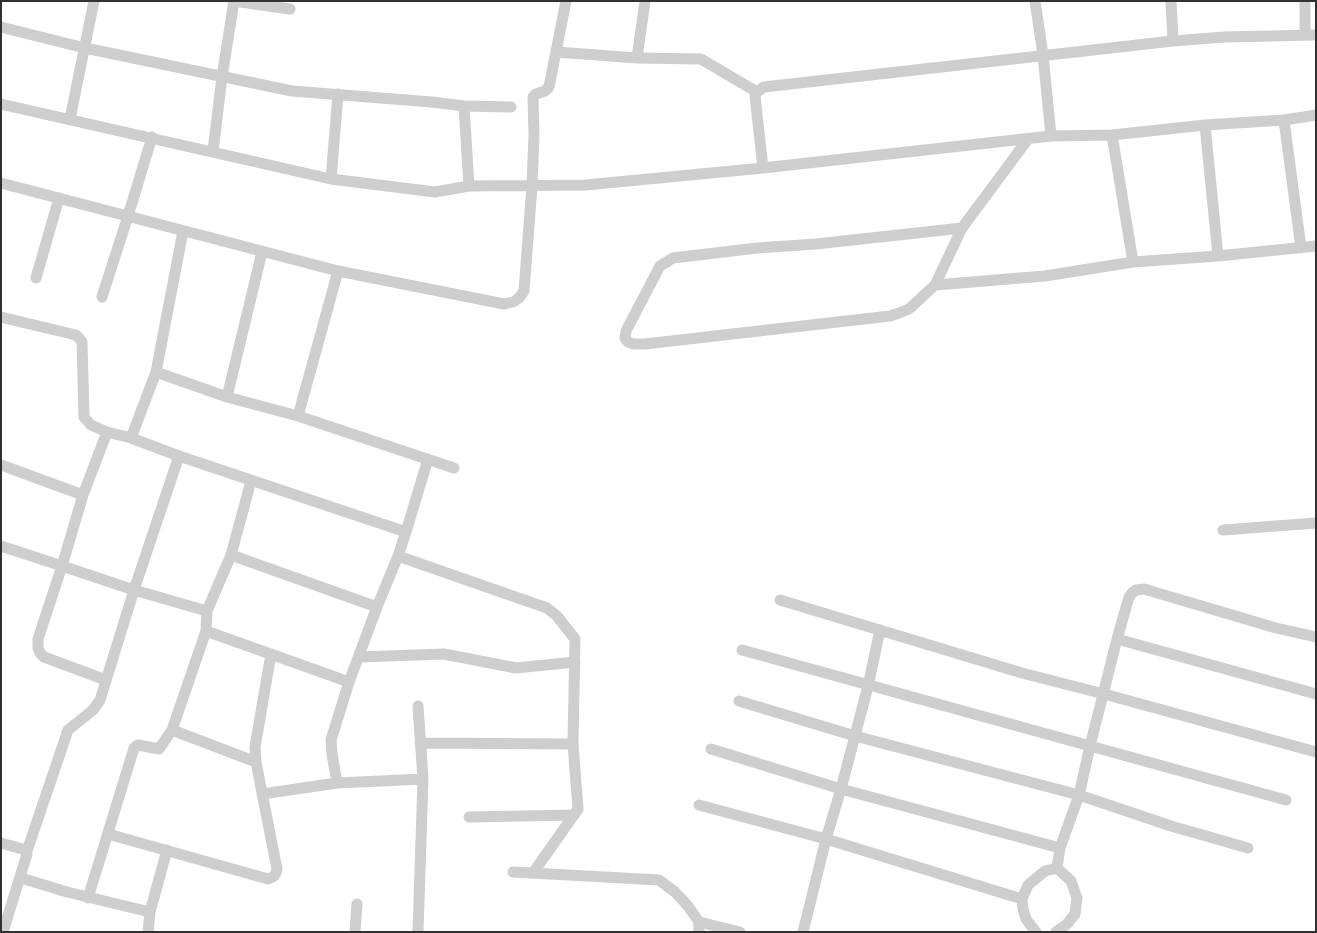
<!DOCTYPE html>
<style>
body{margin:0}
#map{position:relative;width:1317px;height:933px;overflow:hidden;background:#fff;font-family:"Sofia Sans Condensed",sans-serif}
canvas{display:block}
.frame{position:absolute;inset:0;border:2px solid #313131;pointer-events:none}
</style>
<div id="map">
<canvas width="1317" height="933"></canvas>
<div class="frame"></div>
</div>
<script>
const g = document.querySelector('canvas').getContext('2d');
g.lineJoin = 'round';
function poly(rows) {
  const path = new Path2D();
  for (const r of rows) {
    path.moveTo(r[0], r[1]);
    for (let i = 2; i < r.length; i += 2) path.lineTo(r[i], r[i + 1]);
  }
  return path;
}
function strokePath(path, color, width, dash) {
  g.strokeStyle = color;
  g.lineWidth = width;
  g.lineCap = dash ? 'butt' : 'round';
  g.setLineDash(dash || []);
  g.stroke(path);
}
const minor = poly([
 [233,1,290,9],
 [1035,1,1043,55,1051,136],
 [1171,1,1173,41,1224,37,1316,35],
 [1305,1,1305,35],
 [1,27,85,48,292,91,432,102,464,106,511,107],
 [1173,41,764,87,757,92,755,96,763,168,1051,136,1112,135,1205,125,1284,120,1316,115],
 [556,52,637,58,701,59,757,92],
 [637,58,645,1],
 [1,104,331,179,435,192,469,186,586,185,763,168],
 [464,106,469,186],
 [70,119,94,1],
 [1284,120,1301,248],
 [1205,125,1218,256],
 [1112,135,1133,262],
 [1028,139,962,228,935,285,1045,276,1133,262,1218,256,1316,246],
 [213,151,222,77,234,1],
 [331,179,338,94],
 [1,183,338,271,504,304,513,302,519,298,524,291,532,186,534,135,533,97,536,94,545,91,549,87,566,1],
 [36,278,59,198],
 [935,285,909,309,899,313,890,316,645,344,633,344,628,342,625,338,626,331,660,266,673,258,757,248,816,244,962,228],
 [102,297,128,216,152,137],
 [1,317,76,335,79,338,82,342,84,417,91,425,107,432,131,438,179,456,406,532,398,556,377,607,349,682,331,740,332,754,337,783],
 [156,372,227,397,298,416,454,468],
 [227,397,262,252],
 [298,416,338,271],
 [131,438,156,372,183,231],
 [1,465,83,495],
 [251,481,231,555,207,611,206,631,349,682],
 [1223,530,1316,523],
 [406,532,428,459],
 [1,546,62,566,83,495,107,432],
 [231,555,377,607],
 [398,556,547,608,557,616,575,639,573,744,578,809,533,873],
 [780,600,1022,673,1104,694,1316,752],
 [1117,639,1316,694],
 [742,650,1286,800],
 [359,657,444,654,516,668,575,662],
 [106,680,44,657,40,653,38,648,38,639,62,566,134,590,207,611],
 [739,701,855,736,1079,795,1171,826,1248,848],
 [418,706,423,779,418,932],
 [172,730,256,762],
 [420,743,573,744],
 [711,749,841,789,1060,848],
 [262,794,337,783,423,779],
 [699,805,826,839,1022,899],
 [469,817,574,815],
 [108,834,268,879,273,877,276,873,277,869,256,762,255,747,271,654],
 [1,843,26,850,27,854,3,932],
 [27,851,68,730,93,710,100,700,134,590,179,456],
 [1057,868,1060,848,1079,795,1090,746,1117,639,1129,597,1132,593,1136,590,1144,589,1276,628,1316,637],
 [513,872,659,880,675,892,688,906,699,922,699,932],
 [21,878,67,892,150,912],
 [88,898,134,748,138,745,159,749,172,730,206,631],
 [699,922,740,932],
 [148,932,150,912,167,850],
 [355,932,357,904],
 [803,932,826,839,841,789,868,686,880,630],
 [1036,932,1026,919,1023,909,1022,899,1028,885,1045,871,1057,868],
 [1056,932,1067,924,1075,914,1077,898,1071,881,1057,868]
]);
strokePath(minor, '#cecece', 11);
</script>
